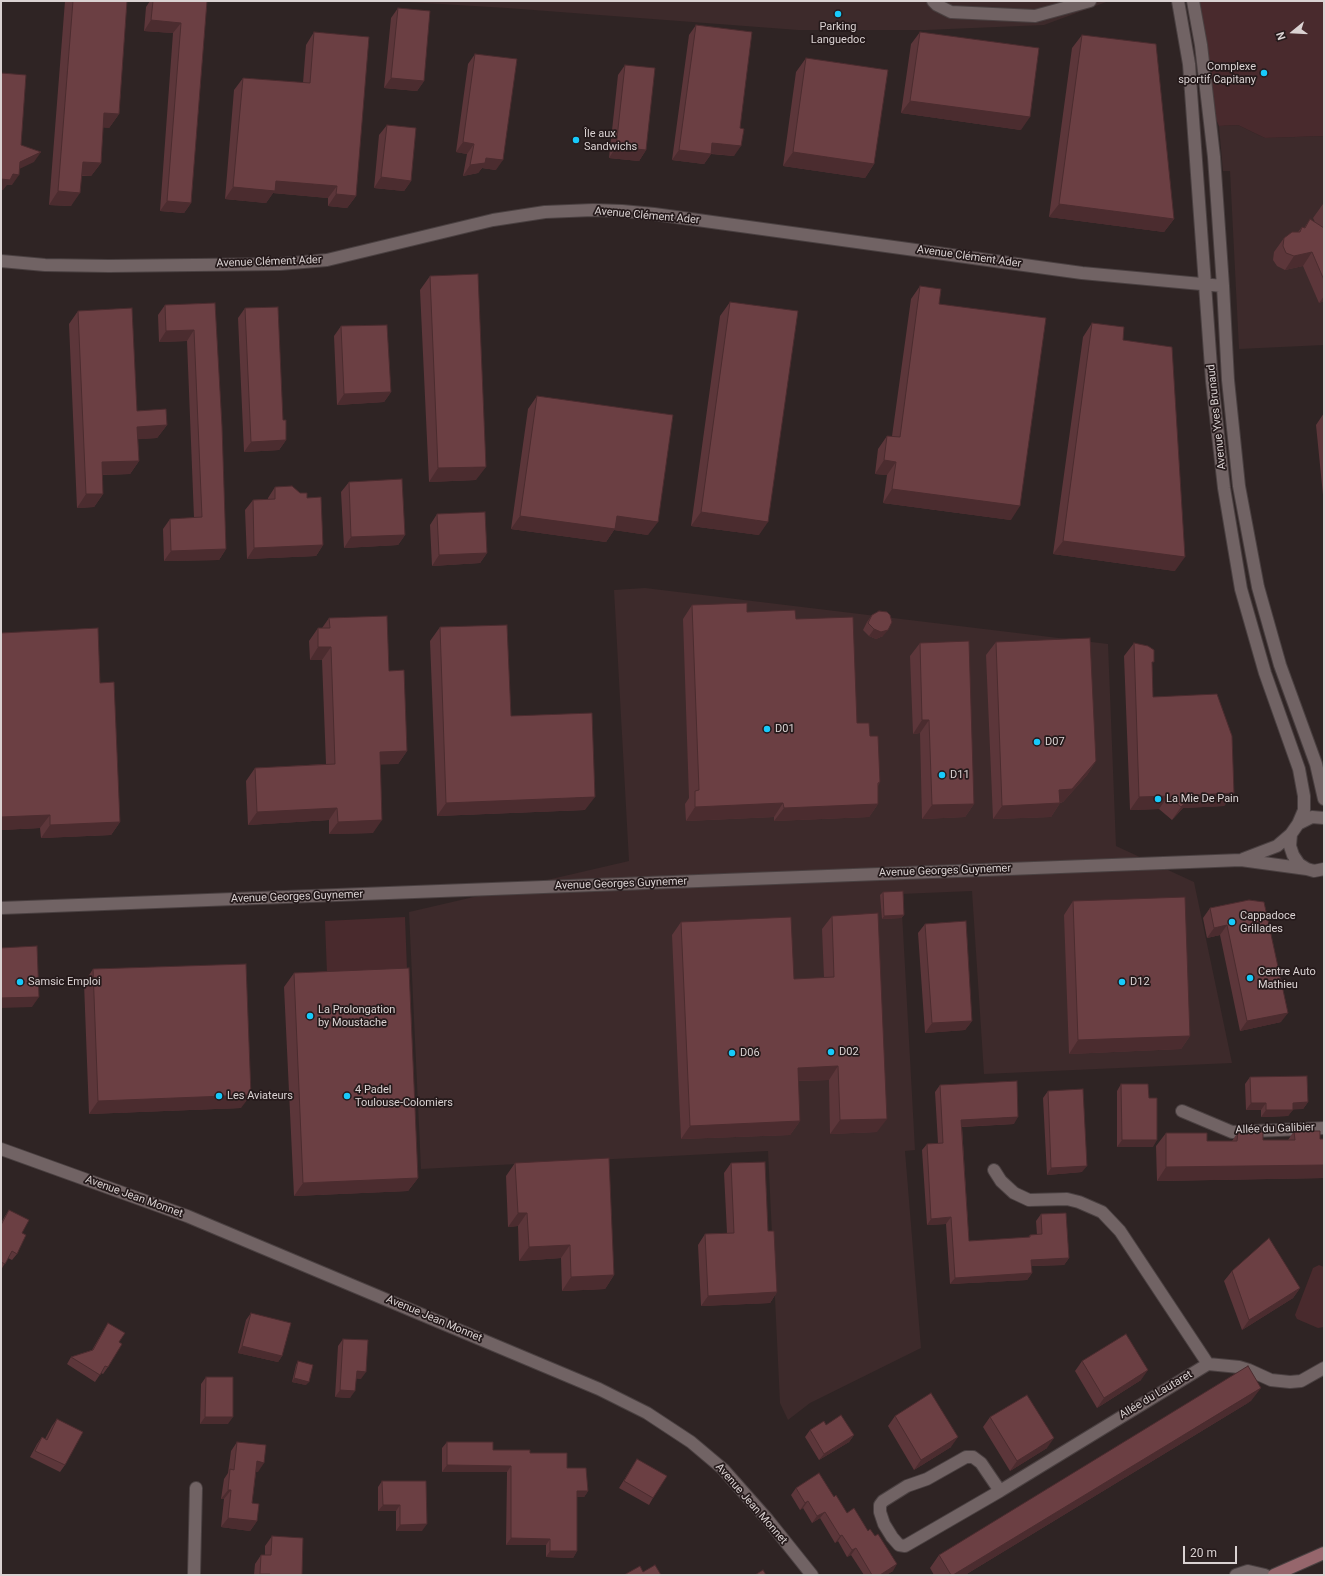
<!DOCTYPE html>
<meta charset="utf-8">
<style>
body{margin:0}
#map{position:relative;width:1325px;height:1576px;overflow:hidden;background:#2f2424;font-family:Roboto,sans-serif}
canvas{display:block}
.frame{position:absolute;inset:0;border:2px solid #dad2d2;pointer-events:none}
.north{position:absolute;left:1273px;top:12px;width:40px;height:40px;-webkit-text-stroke:3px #251a1b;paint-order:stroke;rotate:252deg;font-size:11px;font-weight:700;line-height:16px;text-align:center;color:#dad2d2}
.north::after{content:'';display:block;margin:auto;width:14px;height:18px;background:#dad2d2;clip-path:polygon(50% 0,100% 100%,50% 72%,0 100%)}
.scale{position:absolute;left:1183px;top:1546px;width:54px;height:18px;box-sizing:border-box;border:2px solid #dad2d2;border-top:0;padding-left:5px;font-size:12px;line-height:14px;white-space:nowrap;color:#dad2d2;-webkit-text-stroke:3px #251a1b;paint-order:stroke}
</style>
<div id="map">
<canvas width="1325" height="1576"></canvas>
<div class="frame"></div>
<div class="north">N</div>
<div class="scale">20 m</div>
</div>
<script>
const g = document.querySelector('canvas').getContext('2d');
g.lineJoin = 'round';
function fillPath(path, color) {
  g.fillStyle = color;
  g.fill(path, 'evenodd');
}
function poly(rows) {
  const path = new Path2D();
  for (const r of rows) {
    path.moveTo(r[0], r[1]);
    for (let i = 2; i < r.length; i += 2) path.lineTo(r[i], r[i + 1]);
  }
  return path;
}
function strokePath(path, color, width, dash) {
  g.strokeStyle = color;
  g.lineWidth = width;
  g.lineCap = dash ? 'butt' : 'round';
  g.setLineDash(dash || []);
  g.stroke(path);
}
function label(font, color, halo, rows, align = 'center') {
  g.font = font + ' Roboto,sans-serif';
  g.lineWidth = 3.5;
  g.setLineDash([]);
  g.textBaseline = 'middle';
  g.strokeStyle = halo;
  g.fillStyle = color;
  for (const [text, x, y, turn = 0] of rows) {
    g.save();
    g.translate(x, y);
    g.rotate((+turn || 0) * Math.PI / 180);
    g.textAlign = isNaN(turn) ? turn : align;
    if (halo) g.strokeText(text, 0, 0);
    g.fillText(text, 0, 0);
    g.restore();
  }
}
const built = poly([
 [391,1,1109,1,1044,25,926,30,798,30,507,8],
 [1238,125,1265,138,1324,136,1324,345,1239,349,1230,171,1223,171,1219,126],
 [645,588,1108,644,1116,846,1194,882,1232,1063,984,1074,972,891,901,894,915,1150,905,1151,921,1348,810,1403,788,1420,780,1403,768,1151,421,1169,409,912,629,861,614,590]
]);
const green = poly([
 [1193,1,1324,1,1324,136,1265,138,1238,125,1219,126,1207,100],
 [405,917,407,970,327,974,325,921],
 [1319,1265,1324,1267,1324,1327,1318,1328,1297,1319,1295,1315,1313,1268]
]);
const street = poly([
 [933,1,937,5,951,12,1035,16,1090,1],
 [1178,1,1189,64,1212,381,1224,488,1241,589,1265,673,1299,769,1304,796,1304,810,1298,824],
 [1193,1,1201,45,1214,157,1223,286,1228,380,1239,486,1258,587,1280,665,1316,764,1324,799],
 [1,261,45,265,109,266,280,264,327,260,493,220,545,212,593,210,622,211,654,214,1082,273,1223,286],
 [1324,818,1312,817,1298,824,1291,834,1290,846,1293,855,1299,864,1307,869,1314,871,1324,869],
 [1243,859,1277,846,1291,834],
 [1,908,1241,860,1307,869],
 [1182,1111,1232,1132,1324,1128],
 [1,1149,187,1216,599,1389,647,1413,691,1442,723,1469,768,1520,812,1575],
 [994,1170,1001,1181,1014,1193,1029,1200,1067,1199,1079,1202,1102,1212,1120,1231,1208,1364],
 [1000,1491,981,1463,973,1457,966,1457,927,1479,907,1486,883,1501,880,1505,880,1512,884,1524,892,1537,899,1545,905,1546,1000,1491,1208,1364,1239,1367,1249,1370,1271,1380,1290,1382,1301,1381,1324,1368],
 [194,1575,196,1488],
 [1236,1575,1248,1571,1265,1575]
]);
const secondary = poly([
 [1274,1575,1324,1553]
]);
const wall = poly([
 [65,1,127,1,119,114,109,128,103,127,101,163,91,176,81,176,71,206,49,205],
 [150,1,207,1,191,203,184,213,160,211,173,33,144,31,146,7],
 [398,8,424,81,417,91,384,88,391,18],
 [696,25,740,128,734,156,711,154,704,164,672,160,689,35],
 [314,32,356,196,347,208,328,206,328,198,273,193,266,203,225,199,234,90,243,78,303,83,306,45],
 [920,32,1021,130,901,113,911,44],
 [1082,35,1174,219,1164,232,1049,217,1072,48],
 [475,54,496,170,482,168,478,173,463,176,467,154,456,152,468,64],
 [806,58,874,164,865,178,783,166,796,72],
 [625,65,646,150,639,161,609,158,618,75],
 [387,125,411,181,404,191,374,188,379,135],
 [1323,204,1324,204,1324,301,1319,303,1303,266,1285,270,1277,266,1273,260,1274,252,1284,238,1298,232,1302,227,1304,228,1310,219,1315,222,1313,218],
 [430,276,476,480,429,482,420,290],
 [920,286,939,304,1011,520,883,503,887,475,875,474,878,449,887,436,892,436,911,299],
 [730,302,759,535,691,526,720,316],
 [215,303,226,549,219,560,164,561,163,529,170,519,194,518,187,341,159,342,158,315,165,305],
 [245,308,283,420,286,440,279,450,244,452,238,318],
 [78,311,137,411,167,425,157,438,138,439,139,461,130,474,102,475,103,494,94,507,77,508,69,324],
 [1092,323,1123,340,1175,571,1053,554,1083,337],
 [341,326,391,392,384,402,337,405,334,336],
 [537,396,648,535,614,530,606,542,511,529,528,409],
 [1324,413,1324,505,1316,425],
 [349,482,405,535,398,545,344,548,341,492],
 [275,487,300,493,307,498,323,545,316,556,247,559,245,510,253,500,268,499,268,498],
 [437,514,487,553,480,563,432,566,430,525],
 [692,605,796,619,857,723,870,736,880,782,878,786,878,804,869,817,774,821,774,817,686,821,685,804,689,798,683,619],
 [872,615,883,636,876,639,869,636,863,630,867,622],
 [329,618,389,671,407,751,398,764,380,764,373,833,329,834,329,820,248,825,246,781,255,768,326,764,322,660,310,660,309,641,318,628,322,628],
 [440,627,511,716,585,810,437,816,430,641],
 [1,633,100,683,120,822,111,835,41,838,40,828,1,830],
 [996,642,1096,761,1087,775,1063,802,1060,803,1051,817,993,819,986,655],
 [920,643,974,804,965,817,922,819,920,733,913,734,910,656],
 [1134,643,1152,665,1153,697,1234,793,1224,806,1183,808,1172,820,1159,809,1130,810,1124,656],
 [883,892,904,915,901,918,882,919,880,895],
 [1249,900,1281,1022,1240,1031,1220,935,1207,938,1203,918,1210,908],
 [1073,901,1190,1036,1181,1049,1069,1054,1064,915],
 [832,916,877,1132,830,1134,829,1080,798,1081,800,1121,790,1135,681,1139,672,935,681,922,794,979,824,978,822,929],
 [925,924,972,1021,965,1030,925,1033,918,933],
 [93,969,241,1108,89,1114,84,983],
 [294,973,418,1178,408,1191,294,1196,284,987],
 [1250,1077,1308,1102,1303,1109,1293,1109,1288,1116,1261,1117,1261,1110,1246,1110,1245,1084],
 [1121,1084,1149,1098,1153,1147,1117,1147,1117,1091],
 [940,1085,1014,1124,962,1127,969,1241,1028,1238,1030,1235,1037,1235,1036,1221,1041,1214,1069,1258,1064,1265,1031,1266,1032,1273,1027,1280,950,1284,946,1224,927,1225,922,1150,927,1144,938,1143,935,1092],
 [1048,1091,1082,1172,1047,1175,1043,1098],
 [1294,1131,1320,1139,1324,1139,1324,1178,1157,1181,1156,1146,1166,1133,1207,1141,1232,1141,1238,1132,1263,1140,1288,1140],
 [515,1163,614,1275,605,1289,562,1291,561,1258,519,1261,518,1226,508,1227,506,1176],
 [731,1163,777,1292,770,1303,701,1306,698,1245,705,1234,727,1233,724,1173],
 [9,1210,22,1233,17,1254,12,1260,8,1258,1,1270,1,1223,5,1216],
 [1232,1271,1300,1288,1293,1298,1242,1330,1224,1281],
 [251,1313,282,1356,278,1362,238,1353,246,1320],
 [108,1323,119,1342,108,1367,103,1374,101,1373,95,1382,67,1364,71,1357,92,1350],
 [343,1339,361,1379,356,1378,350,1398,335,1397,338,1346],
 [298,1361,306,1385,292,1382,296,1365],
 [1082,1361,1141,1380,1097,1408,1075,1371],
 [206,1377,228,1424,200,1424,201,1384],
 [1251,1401,965,1575,934,1575,930,1568,939,1555],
 [895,1416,951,1447,914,1470,888,1426],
 [990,1417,1047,1448,1010,1471,983,1427],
 [57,1419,65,1465,60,1472,30,1457,37,1444,42,1437,45,1439,52,1426],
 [826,1425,854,1435,849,1442,819,1460,805,1437,810,1430],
 [237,1442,258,1472,256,1472,252,1503,257,1521,250,1531,221,1527,224,1499,221,1499,224,1479,228,1473,231,1451],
 [447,1442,493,1450,530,1453,567,1468,588,1491,584,1497,577,1497,577,1551,573,1558,546,1557,546,1545,506,1545,507,1472,442,1472,442,1448],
 [637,1459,653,1498,649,1505,619,1488],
 [382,1481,422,1531,396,1531,396,1511,378,1511,378,1487],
 [796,1488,834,1497,893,1571,886,1575,864,1575,851,1555,847,1557,838,1541,835,1543,820,1518,812,1523,803,1508,800,1510,791,1495],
 [272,1536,302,1575,254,1575,255,1564,261,1555,265,1555,265,1546]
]);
const shadedWall = poly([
 [151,20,181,23,173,33,144,31],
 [391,78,424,81,417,91,384,88],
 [910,101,1030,117,1021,130,901,113],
 [104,113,119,114,109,128,95,127],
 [463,142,474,144,467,154,456,152],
 [712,143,741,146,734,156,705,153],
 [616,147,646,150,639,161,609,158],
 [679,150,711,154,704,164,672,160],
 [41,152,34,162,13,172,20,162],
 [793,152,874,164,865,178,783,166],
 [486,158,503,160,496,170,482,168,478,173,463,176,470,165],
 [83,162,101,163,91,176,73,175],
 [13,174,19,175,12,185,7,185,3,190,1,190,1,179],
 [381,177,411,181,404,191,374,188],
 [276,181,337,186,328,198,273,193,266,203,225,199,233,187],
 [58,191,80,193,71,206,49,205],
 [336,194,356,196,347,208,328,206],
 [167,201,191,203,184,213,160,211],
 [1059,204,1174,219,1164,232,1049,217],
 [1312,252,1303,266,1285,270,1294,256],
 [1324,296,1324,301,1319,303],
 [194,330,187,341,159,342,166,331],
 [391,392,384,402,337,405,344,394],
 [167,425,157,438,128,440,137,427],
 [286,440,279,450,244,452,251,442],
 [884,460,896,462,887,475,875,474],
 [139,461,130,474,93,475,102,462],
 [486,467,476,480,429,482,438,468],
 [892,489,1020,506,1011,520,883,503],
 [86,494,103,494,94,507,77,508],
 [701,512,768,522,759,535,691,526],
 [520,516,617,516,658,522,648,535,614,530,606,542,511,529],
 [405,535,398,545,344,548,351,537],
 [1063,541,1185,557,1175,571,1053,554],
 [323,545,316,556,247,559,254,548],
 [226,549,219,560,164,561,171,551],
 [487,553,480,563,432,566,439,555],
 [874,629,888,630,883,636,876,639,869,636],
 [318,647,331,647,322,660,310,660],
 [922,720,929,720,920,733,913,734],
 [407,751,398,764,371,765,380,752],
 [1096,761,1087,775,1063,802,1050,803,1059,790],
 [1234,793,1224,806,1183,808,1172,820,1181,807,1192,795],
 [1168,796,1159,809,1130,810,1139,797],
 [595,797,585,810,437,816,446,803],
 [783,803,774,817,686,821,695,807],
 [1060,803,1051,817,993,819,1002,806],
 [878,804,869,817,774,821,784,808],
 [974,804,965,817,922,819,932,805],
 [337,808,329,820,248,825,257,812],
 [50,815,40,828,1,830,1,817],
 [382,820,373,833,329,834,338,822],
 [120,822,111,835,41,838,50,825],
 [904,915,901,918,882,919,884,916],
 [1227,925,1220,935,1207,938,1214,928],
 [39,997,32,1007,1,1008,1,998],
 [1288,1013,1281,1022,1240,1031,1247,1021],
 [972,1021,965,1030,925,1033,932,1023],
 [1190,1036,1181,1049,1069,1054,1078,1040],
 [838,1066,829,1080,788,1081,798,1068],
 [251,1095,241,1108,89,1114,98,1101],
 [1308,1102,1303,1109,1288,1110,1293,1103],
 [1251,1103,1266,1103,1261,1110,1246,1110],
 [1266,1110,1293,1110,1288,1116,1261,1117],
 [1018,1117,1014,1124,957,1127,961,1120],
 [887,1119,877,1132,830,1134,840,1120],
 [800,1121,790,1135,681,1139,690,1126],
 [1122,1140,1157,1140,1153,1147,1117,1147],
 [1324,1165,1324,1178,1157,1181,1166,1167],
 [1087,1166,1082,1172,1047,1175,1051,1168],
 [418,1178,408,1191,294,1196,303,1183],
 [518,1213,527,1213,518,1226,508,1227],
 [951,1217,946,1224,927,1225,931,1219],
 [570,1245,561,1258,519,1261,529,1247],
 [1069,1258,1064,1265,1026,1266,1031,1260],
 [1032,1273,1027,1280,950,1284,955,1278],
 [614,1275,605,1289,562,1291,571,1277],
 [1300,1288,1293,1298,1242,1330,1249,1320],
 [777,1292,770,1303,701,1306,708,1296],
 [242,1346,282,1356,278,1362,238,1353],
 [1148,1370,1141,1380,1097,1408,1104,1398],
 [357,1371,366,1372,361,1379,352,1378],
 [294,1378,309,1382,306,1385,292,1382],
 [1261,1388,1251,1401,965,1575,953,1575],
 [340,1390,355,1391,350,1398,335,1397],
 [205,1417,233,1417,228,1424,200,1424],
 [854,1435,849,1442,819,1460,824,1454],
 [958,1437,951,1447,914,1470,921,1460],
 [1054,1438,1047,1448,1010,1471,1017,1461],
 [257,1461,264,1463,258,1472,250,1471],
 [447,1465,511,1466,507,1472,442,1472],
 [228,1490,231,1490,224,1499,221,1499],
 [577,1491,588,1491,584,1497,573,1497],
 [808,1501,803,1508,800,1510,805,1503],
 [383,1505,400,1505,396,1511,378,1511],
 [825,1512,820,1518,812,1523,817,1516],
 [228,1518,257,1521,250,1531,221,1527],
 [427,1524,422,1531,396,1531,400,1525],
 [842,1535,838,1541,835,1543,840,1536],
 [511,1538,550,1539,546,1545,506,1545],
 [856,1548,851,1555,847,1557,852,1550],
 [550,1551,577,1551,573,1558,546,1557],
 [897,1564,893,1571,886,1575,880,1575],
 [260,1574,270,1574,270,1575,260,1575]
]);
const building = poly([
 [73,1,127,1,119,114,104,113,101,163,83,162,80,193,58,191,73,1],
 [153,1,207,1,191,203,167,201,181,23,151,20,153,1],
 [398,8,430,11,424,81,391,78,398,8],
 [696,25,752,32,740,128,744,129,741,146,712,143,711,154,679,150,696,25],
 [314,32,369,37,356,196,336,194,337,186,276,181,275,191,233,187,243,78,310,83,314,32],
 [920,32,1039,48,1030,117,910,101,920,32],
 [1082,35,1156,44,1174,219,1059,204,1082,35],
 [475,54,517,59,503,160,486,158,485,163,470,165,474,144,463,142,475,54],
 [806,58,888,70,874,164,793,152,806,58],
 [625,65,655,68,646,150,616,147,625,65],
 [1,73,26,75,21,145,41,152,20,162,19,175,13,174,10,180,1,179,1,73],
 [387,125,416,128,411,181,381,177,387,125],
 [1310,219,1324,228,1324,280,1312,252,1294,256,1286,253,1283,246,1284,238,1292,232,1300,232,1302,227,1305,228,1310,219],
 [478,274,486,467,438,468,430,276,478,274],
 [920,286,941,289,939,304,1046,318,1020,506,892,489,896,462,884,460,887,436,900,437,920,286],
 [730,302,798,311,768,522,701,512,730,302],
 [215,303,222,426,226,549,171,551,170,519,202,517,194,330,166,331,165,305,215,303],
 [278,307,283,420,286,420,286,440,251,442,245,308,278,307],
 [132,308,137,411,166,409,167,425,137,427,139,461,102,462,103,494,86,494,78,311,132,308],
 [1092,323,1124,327,1123,340,1172,347,1185,557,1063,541,1092,323],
 [387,325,391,392,344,394,341,326,387,325],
 [537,396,673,415,658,522,617,516,615,529,520,516,537,396],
 [402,479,405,535,351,537,349,482,402,479],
 [292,486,300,493,307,493,307,498,321,497,323,545,254,548,253,500,275,499,275,487,292,486],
 [485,512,487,553,439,555,437,514,485,512],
 [747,603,747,612,795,610,796,619,853,617,857,723,869,723,870,736,878,736,880,782,878,783,878,804,784,808,783,803,695,807,695,791,699,790,692,605,747,603],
 [879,611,887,612,890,615,892,622,888,630,881,632,874,629,868,623,872,615,879,611],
 [387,616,389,671,404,670,407,751,380,752,382,820,338,822,337,808,257,812,255,768,335,764,331,647,318,647,318,628,330,628,329,618,387,616],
 [507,625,511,716,592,713,595,797,446,803,440,627,507,625],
 [98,628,100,683,114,682,120,822,50,825,50,815,1,817,1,633,98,628],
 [1090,638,1096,761,1072,789,1059,790,1060,803,1002,806,996,642,1090,638],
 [969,641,974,804,932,805,929,720,922,720,920,643,969,641],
 [1134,643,1148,646,1154,650,1154,662,1152,662,1153,697,1217,694,1232,736,1234,793,1192,795,1181,807,1168,796,1139,797,1134,643],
 [903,891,904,915,884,916,883,892,903,891],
 [1185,897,1190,1036,1078,1040,1073,901,1185,897],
 [1249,900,1264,902,1288,1013,1247,1021,1227,925,1214,928,1210,908,1249,900],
 [878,913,887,1119,840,1120,838,1066,798,1068,800,1121,690,1126,681,922,791,917,794,979,834,977,832,916,878,913],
 [966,921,972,1021,932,1023,925,924,966,921],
 [37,946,39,997,1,998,1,948,37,946],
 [246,964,251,1095,98,1101,93,969,246,964],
 [409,968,418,1178,303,1183,294,973,409,968],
 [1307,1076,1308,1102,1293,1103,1293,1110,1266,1110,1266,1103,1251,1103,1250,1077,1307,1076],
 [1017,1081,1018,1117,961,1120,969,1241,1030,1237,1030,1235,1042,1234,1041,1214,1066,1213,1069,1258,1031,1260,1032,1273,955,1278,951,1217,931,1219,927,1144,943,1143,940,1085,1017,1081],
 [1121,1084,1148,1084,1149,1098,1157,1098,1157,1140,1122,1140,1121,1084],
 [1083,1089,1087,1166,1051,1168,1048,1091,1083,1089],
 [1294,1131,1320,1131,1320,1139,1324,1139,1324,1165,1166,1167,1166,1133,1207,1133,1207,1141,1237,1141,1238,1132,1263,1132,1263,1140,1295,1140,1294,1131],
 [609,1158,614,1275,571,1277,570,1245,529,1247,527,1213,518,1213,515,1163,609,1158],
 [765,1162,768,1231,774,1231,777,1292,708,1296,705,1234,734,1233,731,1163,765,1162],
 [9,1210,29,1220,22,1233,26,1235,17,1254,12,1251,5,1264,1,1262,1,1225,9,1210],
 [1269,1238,1300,1288,1249,1320,1232,1271,1269,1238],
 [251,1313,291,1323,282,1356,242,1346,251,1313],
 [108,1323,125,1333,119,1342,122,1344,108,1367,105,1366,100,1375,71,1357,93,1350,108,1323],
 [1126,1334,1148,1370,1104,1398,1082,1361,1126,1334],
 [343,1339,368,1340,366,1372,357,1371,355,1391,340,1390,343,1339],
 [298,1361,313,1365,309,1382,294,1378,298,1361],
 [1248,1366,1261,1388,953,1575,951,1575,939,1555,1248,1366],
 [206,1377,233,1377,233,1417,205,1417,206,1377],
 [931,1393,958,1437,921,1460,895,1416,931,1393],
 [1027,1395,1054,1438,1017,1461,990,1417,1027,1395],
 [841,1415,854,1435,824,1454,810,1430,824,1421,826,1425,841,1415],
 [57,1419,83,1432,65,1465,35,1451,42,1437,47,1440,57,1419],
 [237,1442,266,1445,264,1463,257,1461,252,1503,259,1504,257,1521,228,1518,231,1490,228,1490,230,1469,234,1470,237,1442],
 [447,1442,493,1442,493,1450,530,1450,530,1453,567,1453,567,1468,586,1468,588,1491,577,1491,577,1551,550,1551,550,1539,511,1538,511,1466,447,1465,447,1442],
 [637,1459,667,1476,653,1498,624,1481,637,1459],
 [819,1473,834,1497,836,1495,847,1513,854,1508,868,1531,870,1529,875,1536,878,1534,897,1564,880,1575,872,1575,856,1548,852,1550,842,1535,840,1536,825,1512,817,1516,808,1501,805,1503,796,1488,819,1473],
 [382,1481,426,1481,427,1524,400,1525,400,1505,383,1505,382,1481],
 [272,1536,303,1538,302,1575,270,1575,270,1574,260,1574,261,1555,271,1555,272,1536],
 [655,1565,661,1575,624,1575,640,1566,643,1572,655,1565],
 [763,1570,766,1575,755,1575,763,1570]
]);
const markers = [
 [838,14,4,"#17cafb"],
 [1264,73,4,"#17cafb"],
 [576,140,4,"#17cafb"],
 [767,729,4,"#17cafb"],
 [1037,742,4,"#17cafb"],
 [942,775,4,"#17cafb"],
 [1158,799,4,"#17cafb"],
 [1232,922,4,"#17cafb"],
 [1250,978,4,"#17cafb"],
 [20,982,4,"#17cafb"],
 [1122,982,4,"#17cafb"],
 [310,1016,4,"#17cafb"],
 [831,1052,4,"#17cafb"],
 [732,1053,4,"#17cafb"],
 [219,1096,4,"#17cafb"],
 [347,1096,4,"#17cafb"]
];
const poiNames = [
 ["Parking",838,27,"center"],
 ["Languedoc",838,40,"center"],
 ["Complexe",1256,67,"right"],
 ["sportif Capitany",1256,80,"right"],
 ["Île aux",584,134],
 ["Sandwichs",584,147],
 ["D01",775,729],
 ["D07",1045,742],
 ["D11",950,775],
 ["La Mie De Pain",1166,799],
 ["Cappadoce",1240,916],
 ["Grillades",1240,929],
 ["Centre Auto",1258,972],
 ["Mathieu",1258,985],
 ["Samsic Emploi",28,982],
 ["D12",1130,982],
 ["La Prolongation",318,1010],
 ["by Moustache",318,1023],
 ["D02",839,1052],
 ["D06",740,1053],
 ["4 Padel",355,1090],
 ["Toulouse-Colomiers",355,1103],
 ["Les Aviateurs",227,1096]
];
const streetNames = [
 ["Avenue Clément Ader",647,216,5],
 ["Avenue Clément Ader",969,257,8],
 ["Avenue Clément Ader",269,262,-2],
 ["Avenue Yves Brunaud",1217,417,-96],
 ["Avenue Georges Guynemer",945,871,-2],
 ["Avenue Georges Guynemer",621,884,-2],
 ["Avenue Georges Guynemer",297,897,-2],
 ["Allée du Galibier",1275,1129,-2],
 ["Avenue Jean Monnet",134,1197,20],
 ["Avenue Jean Monnet",434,1319,23],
 ["Allée du Lautaret",1156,1395,-31],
 ["Avenue Jean Monnet",751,1504,49]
];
fillPath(built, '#3d2a2b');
fillPath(green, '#492a2d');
strokePath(street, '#4a4041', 14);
strokePath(secondary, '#4a4041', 14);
strokePath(street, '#716364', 12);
strokePath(secondary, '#96666c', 12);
fillPath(wall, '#5c363a');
fillPath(shadedWall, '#4b2c2f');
fillPath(building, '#6b3f43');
strokePath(building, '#4b2c2f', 1);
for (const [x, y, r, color] of markers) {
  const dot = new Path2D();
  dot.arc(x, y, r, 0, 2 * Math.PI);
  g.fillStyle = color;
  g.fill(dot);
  strokePath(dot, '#251a1b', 1.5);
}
label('11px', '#dad2d2', '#251a1b', poiNames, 'left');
label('11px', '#dad2d2', '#251a1b', streetNames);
</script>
